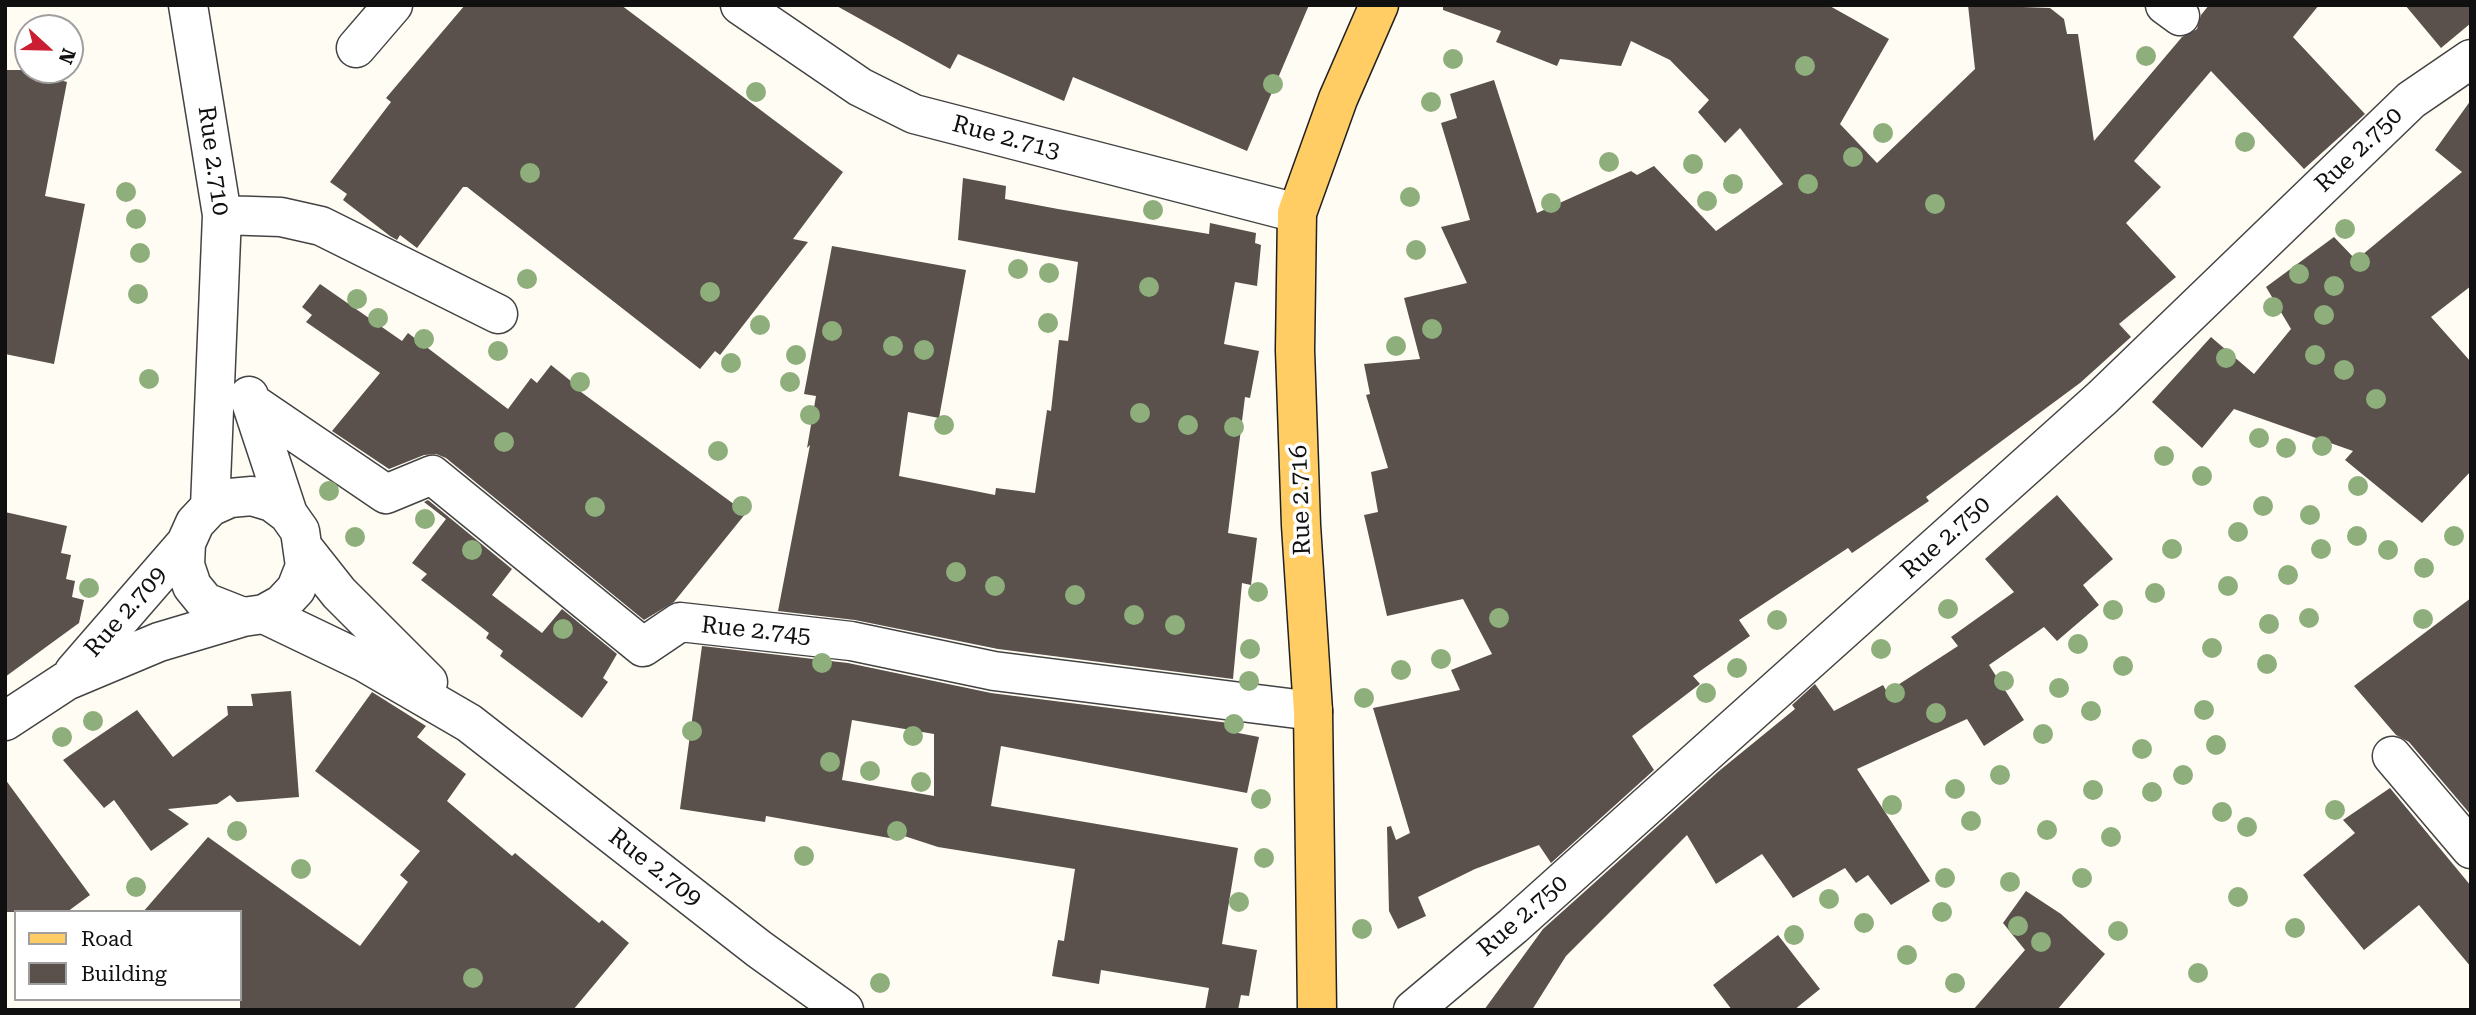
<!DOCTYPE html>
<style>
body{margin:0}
#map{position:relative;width:2476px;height:1015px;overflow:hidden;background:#fffcf3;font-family:"Roboto Serif",serif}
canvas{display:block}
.frame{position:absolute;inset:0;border:7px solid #101010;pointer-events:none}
.legend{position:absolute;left:14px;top:910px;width:228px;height:91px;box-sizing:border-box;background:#fff;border:2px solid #9f9f9f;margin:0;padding:9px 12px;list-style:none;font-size:21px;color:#101010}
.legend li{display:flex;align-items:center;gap:14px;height:35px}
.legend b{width:35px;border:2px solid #9f9f9f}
.north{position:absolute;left:14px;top:14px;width:70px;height:70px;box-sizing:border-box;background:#fff;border:2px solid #9f9f9f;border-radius:50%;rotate:112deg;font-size:19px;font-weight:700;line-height:28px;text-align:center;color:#101010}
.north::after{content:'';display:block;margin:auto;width:24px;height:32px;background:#cb1e33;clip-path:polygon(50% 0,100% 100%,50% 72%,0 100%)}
</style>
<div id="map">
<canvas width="2476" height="1015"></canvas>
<div class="frame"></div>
<ul class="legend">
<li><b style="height:9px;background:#ffcd63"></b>Road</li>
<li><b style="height:19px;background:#5a504c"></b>Building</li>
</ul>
<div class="north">N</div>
</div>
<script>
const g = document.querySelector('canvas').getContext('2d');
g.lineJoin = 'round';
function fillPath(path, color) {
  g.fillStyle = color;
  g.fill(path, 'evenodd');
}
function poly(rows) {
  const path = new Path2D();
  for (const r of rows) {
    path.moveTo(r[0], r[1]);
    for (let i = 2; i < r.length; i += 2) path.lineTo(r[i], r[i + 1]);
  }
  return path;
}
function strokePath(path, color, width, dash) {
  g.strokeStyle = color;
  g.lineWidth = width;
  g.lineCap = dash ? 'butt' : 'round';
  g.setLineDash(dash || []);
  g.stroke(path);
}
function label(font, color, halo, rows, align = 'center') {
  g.font = font + ' "Roboto Serif",serif';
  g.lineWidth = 7;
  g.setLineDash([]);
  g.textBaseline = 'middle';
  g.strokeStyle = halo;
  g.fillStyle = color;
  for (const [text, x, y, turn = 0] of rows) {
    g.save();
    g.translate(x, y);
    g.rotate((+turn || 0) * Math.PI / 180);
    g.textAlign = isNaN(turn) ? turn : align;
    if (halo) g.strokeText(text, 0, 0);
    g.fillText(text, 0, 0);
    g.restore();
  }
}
const building = poly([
 [465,5,621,5,843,172,793,239,808,242,720,355,715,351,700,369,467,187,463,187,417,248,400,235,397,240,390,236,343,200,347,194,330,182,391,102,386,98],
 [835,5,1309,5,1247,151,1073,77,1064,101,958,54,950,69],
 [1443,5,1828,5,1889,39,1840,124,1877,163,1975,69,1968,5,2050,8,2064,19,2067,34,2078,34,2094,141,2182,37,2197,29,2201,15,2209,5,2319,5,2293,37,2365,114,2304,169,2211,71,2134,161,2161,187,2126,223,2176,277,2119,324,2131,337,2080,383,1926,497,1929,501,1852,553,1848,548,1739,620,1750,636,1693,676,1700,684,1632,736,1654,770,1551,863,1539,845,1475,869,1418,897,1426,916,1398,929,1389,911,1387,827,1391,826,1396,840,1410,833,1373,708,1460,690,1451,670,1492,654,1463,599,1387,616,1364,515,1378,512,1371,472,1388,468,1366,395,1370,394,1364,364,1420,359,1404,298,1467,283,1441,227,1470,220,1441,123,1457,118,1450,94,1494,80,1537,213,1631,171,1637,175,1654,166,1716,231,1783,184,1740,128,1725,143,1698,112,1709,100,1670,60,1631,41,1621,66,1560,59,1557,66,1496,42,1501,31,1443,10],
 [2405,5,2471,5,2471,23,2441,48],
 [5,70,62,70,60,80,67,82,45,196,85,204,54,364,5,354],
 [2471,100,2471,286,2431,317,2471,362,2471,471,2422,523,2345,460,2353,451,2234,409,2202,448,2152,402,2211,337,2254,374,2291,329,2266,287,2334,237,2356,260,2462,172,2435,150],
 [963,178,1006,186,1005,199,1058,209,1209,234,1210,223,1256,233,1255,243,1261,245,1257,286,1235,282,1224,344,1259,351,1250,398,1245,397,1228,533,1257,538,1251,585,1242,583,1233,679,998,649,855,620,778,611,810,445,807,448,816,396,804,394,832,246,966,270,939,418,908,412,899,476,995,495,996,488,1035,493,1047,410,1051,411,1059,340,1068,341,1078,262,958,240],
 [320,284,402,341,408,333,508,409,531,378,537,383,551,365,582,390,581,392,746,513,674,602,644,620,446,458,436,454,424,455,389,469,332,431,380,373,306,322,312,315,302,307],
 [2057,495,2113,559,2083,585,2099,605,2057,641,2044,627,1989,665,2024,720,1984,746,1967,719,1857,769,1930,881,1891,905,1868,875,1856,883,1845,868,1793,898,1762,854,1716,884,1687,835,1566,956,1532,1010,1484,1010,1543,929,1719,771,1795,709,1792,705,1815,684,1834,711,1883,685,1887,692,1958,646,1951,637,2014,592,1985,559],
 [428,500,512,569,492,595,542,633,562,609,617,654,603,678,608,682,582,718,500,656,503,651,486,638,489,633,421,580,427,574,412,563,446,519,424,502],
 [5,512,67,526,61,553,71,555,66,579,75,581,72,597,84,600,79,623,5,677],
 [2471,598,2471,815,2409,742,2396,735,2354,686],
 [702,646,848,663,991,693,1229,723,1228,731,1259,737,1247,793,1001,746,991,806,1238,848,1222,944,1257,950,1249,996,1241,995,1238,1010,1205,1010,1209,988,1101,970,1099,984,1052,976,1058,940,1064,941,1075,869,938,847,895,833,895,839,766,816,765,822,680,809],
 [852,720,934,734,934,796,842,780],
 [291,691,299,797,237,802,230,795,217,804,168,809,189,824,151,851,114,800,104,808,63,760,137,710,173,757,228,715,227,706,253,706,251,694],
 [372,692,426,726,417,737,466,774,447,801,512,856,515,853,599,923,602,920,629,943,573,1010,240,1010,240,912,143,912,208,837,360,946,408,882,400,875,420,851,315,771],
 [5,779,90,895,67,912,5,912],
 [2390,788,2471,886,2471,967,2419,905,2364,950,2303,875,2355,833,2343,820],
 [2026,891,2061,914,2105,954,2057,1010,1973,1010,2025,950,2003,923],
 [1778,935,1820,989,1794,1010,1732,1010,1713,985]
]);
const minor = poly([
 [188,5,222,215,210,507],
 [740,5,860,87,914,114,1297,213],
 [2165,5,2180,16],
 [356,48,393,5],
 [222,215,281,217,321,226,498,314],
 [249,396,288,514],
 [252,403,386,494,432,475,643,647,680,622,851,641,994,671,1313,711],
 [305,550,339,593,428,682],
 [264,614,364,662,469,723,759,949,844,1010],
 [74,672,186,543],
 [5,721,66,681,159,642,243,617,264,614,282,604,296,589,305,566,300,531,288,514,272,502,252,496,230,498,210,507,195,523,186,543,185,565,192,586,205,602,243,617],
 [2392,756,2471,849],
 [1413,1010,1513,926,2102,398,2411,100,2471,59]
]);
const major = poly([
 [1317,1010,1313,711,1301,525,1295,350,1297,213,1338,99,1379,5]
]);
const trees = [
 [2146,56],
 [1453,59],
 [1805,66],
 [1273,84],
 [756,92],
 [1431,102],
 [1883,133],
 [2245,142],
 [1853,157],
 [1609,162],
 [1693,164],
 [530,173],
 [1733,184],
 [1808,184],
 [126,192],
 [1410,197],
 [1707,201],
 [1551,203],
 [1935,204],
 [1153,210],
 [136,219],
 [2345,229],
 [1416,250],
 [140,253],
 [2360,262],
 [1018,269],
 [1049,273],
 [2299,274],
 [527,279],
 [2334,286],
 [1149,287],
 [710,292],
 [138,294],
 [357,299],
 [2273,307],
 [2324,315],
 [378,318],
 [1048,323],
 [760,325],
 [1432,329],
 [832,331],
 [424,339],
 [893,346],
 [1396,346],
 [924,350],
 [498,351],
 [796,355],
 [2315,355],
 [2226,358],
 [731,363],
 [2344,370],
 [149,379],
 [580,382],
 [790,382],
 [2376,399],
 [1140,413],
 [810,415],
 [944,425],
 [1188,425],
 [1234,427],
 [2259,438],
 [504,442],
 [2322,446],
 [2286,448],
 [718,451],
 [2164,456],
 [2202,476],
 [2358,486],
 [329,491],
 [742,506],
 [2263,506],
 [595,507],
 [2310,515],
 [425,519],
 [2238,532],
 [2357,536],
 [2454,536],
 [355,537],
 [2172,549],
 [2321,549],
 [472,550],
 [2388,550],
 [2424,568],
 [956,572],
 [2288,575],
 [995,586],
 [2228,586],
 [89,588],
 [1258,592],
 [2155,593],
 [1075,595],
 [1948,609],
 [2113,610],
 [1134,615],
 [1499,618],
 [2309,618],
 [2423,619],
 [1777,620],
 [2269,624],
 [1175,625],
 [563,629],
 [2078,644],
 [2212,648],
 [1250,649],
 [1881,649],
 [1441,659],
 [822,663],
 [2267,664],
 [2123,666],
 [1737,668],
 [1401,670],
 [1249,681],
 [2004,681],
 [2059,688],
 [1706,693],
 [1895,693],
 [1364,698],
 [2204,710],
 [2091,711],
 [1936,713],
 [93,721],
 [1234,724],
 [692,731],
 [2043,734],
 [913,736],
 [62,737],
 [2216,745],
 [2142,749],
 [830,762],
 [870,771],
 [2000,775],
 [2183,775],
 [921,782],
 [1955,789],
 [2093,790],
 [2152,792],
 [1261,799],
 [1892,805],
 [2335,810],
 [2222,812],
 [1971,821],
 [2247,827],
 [2047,830],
 [237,831],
 [897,831],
 [2111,837],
 [804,856],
 [1264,858],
 [301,869],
 [1945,878],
 [2082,878],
 [2010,882],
 [136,887],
 [2238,897],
 [1829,899],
 [1239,902],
 [1942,912],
 [1864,923],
 [2018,926],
 [2295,928],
 [1362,929],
 [2118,931],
 [1794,935],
 [2041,942],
 [1907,955],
 [2198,973],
 [473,978],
 [880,983],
 [1955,983]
];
const streetNames = [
 ["Rue 2.713",1006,138,15],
 ["Rue 2.750",2359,150,-44],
 ["Rue 2.710",213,161,82],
 ["Rue 2.716",1301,500,-92],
 ["Rue 2.750",1946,538,-42],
 ["Rue 2.709",126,612,-49],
 ["Rue 2.745",756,631,6],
 ["Rue 2.709",655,868,38],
 ["Rue 2.750",1523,916,-41]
];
fillPath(building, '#5a504c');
strokePath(minor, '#434343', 41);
strokePath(major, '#212121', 41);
strokePath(minor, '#fff', 38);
strokePath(major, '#ffcd63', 38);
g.fillStyle = '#8eae7c';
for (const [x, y] of trees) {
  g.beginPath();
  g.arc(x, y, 10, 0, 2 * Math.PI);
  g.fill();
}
label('24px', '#101010', '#fff', streetNames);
</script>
